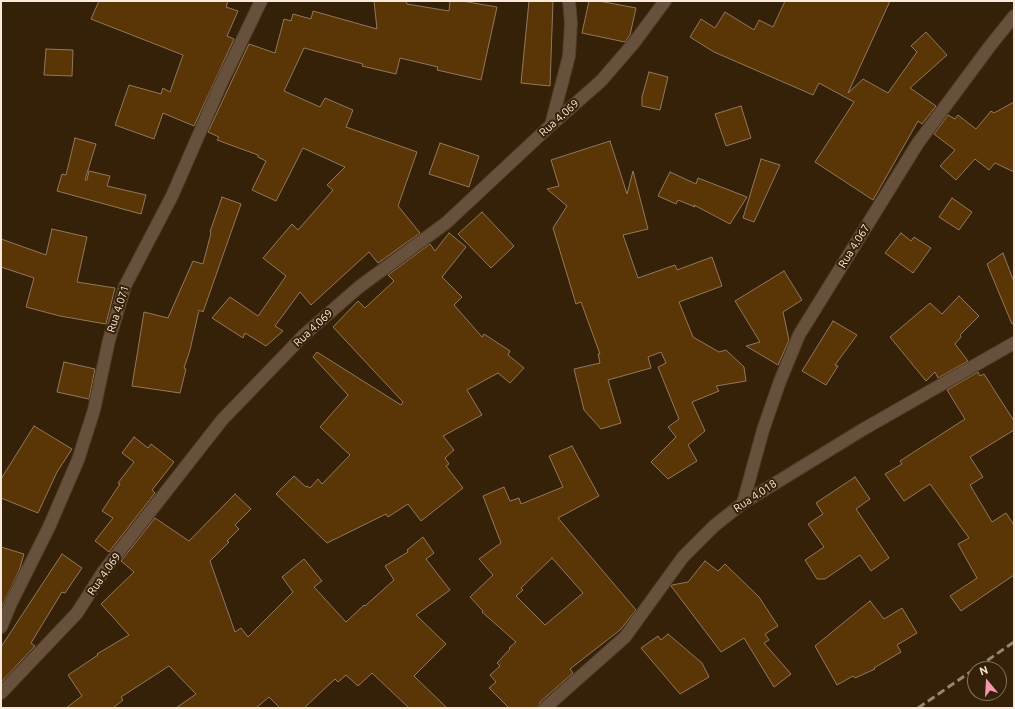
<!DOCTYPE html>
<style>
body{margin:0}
#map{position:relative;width:1015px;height:709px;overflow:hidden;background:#352008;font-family:Ubuntu,sans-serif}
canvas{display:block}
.frame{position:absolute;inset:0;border:2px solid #f9eadc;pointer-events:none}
.north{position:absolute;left:967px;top:661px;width:40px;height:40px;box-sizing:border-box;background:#352008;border:1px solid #83715d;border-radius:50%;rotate:342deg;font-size:11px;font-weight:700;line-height:16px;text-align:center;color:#f9eadc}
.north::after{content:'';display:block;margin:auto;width:14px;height:18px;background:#f29aad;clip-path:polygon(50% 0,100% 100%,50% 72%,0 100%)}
</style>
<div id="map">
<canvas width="1015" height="709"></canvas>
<div class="frame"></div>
<div class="north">N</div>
</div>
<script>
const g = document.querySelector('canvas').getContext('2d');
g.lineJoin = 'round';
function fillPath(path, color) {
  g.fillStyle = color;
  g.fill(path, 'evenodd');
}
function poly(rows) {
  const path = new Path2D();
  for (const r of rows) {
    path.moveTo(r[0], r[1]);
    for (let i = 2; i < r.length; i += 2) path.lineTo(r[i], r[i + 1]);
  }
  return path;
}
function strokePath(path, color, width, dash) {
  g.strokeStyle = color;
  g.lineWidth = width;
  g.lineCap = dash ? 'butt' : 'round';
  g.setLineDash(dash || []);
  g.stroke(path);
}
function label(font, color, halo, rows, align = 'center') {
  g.font = font + ' Ubuntu,sans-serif';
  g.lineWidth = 4;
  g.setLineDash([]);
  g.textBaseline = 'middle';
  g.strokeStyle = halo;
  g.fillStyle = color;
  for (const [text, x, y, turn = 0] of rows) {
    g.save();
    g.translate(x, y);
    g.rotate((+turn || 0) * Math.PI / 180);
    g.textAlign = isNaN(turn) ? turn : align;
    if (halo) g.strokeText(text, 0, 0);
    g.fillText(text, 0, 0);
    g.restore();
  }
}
const building = poly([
 [99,1,228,1,226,7,238,11,227,36,234,39,194,126,163,113,154,139,115,125,129,85,161,94,163,88,170,92,183,55,91,19,99,1],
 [374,1,406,1,407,4,449,11,450,1,462,1,497,7,481,80,437,70,438,67,400,58,396,74,362,66,363,64,304,48,284,91,320,107,325,98,353,110,346,127,417,152,398,206,420,233,378,263,369,252,311,305,300,292,275,326,283,331,266,346,245,333,243,338,212,318,230,297,258,316,286,276,263,258,292,224,298,230,333,190,327,185,345,167,303,148,276,201,252,190,266,161,258,157,258,155,217,140,219,137,208,132,249,44,275,53,284,19,291,21,293,14,311,19,313,11,377,29,374,1],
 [529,1,553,1,550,86,521,83,529,1],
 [589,1,599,1,636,8,630,35,625,42,582,33,589,1],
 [785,1,890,1,848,93,863,79,888,93,917,52,911,46,926,32,947,55,910,88,936,106,922,124,918,121,873,200,815,162,854,102,819,83,813,95,714,52,690,37,701,19,715,28,725,12,754,30,759,20,773,27,785,1],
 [46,49,73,50,72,76,44,75,46,49],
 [649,72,668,77,660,110,642,106,642,97,649,72],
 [1014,102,1014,172,995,163,989,170,975,159,956,180,940,166,955,150,934,134,948,115,955,119,958,115,976,129,991,111,994,113,1014,102],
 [741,106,751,138,726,146,715,114,741,106],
 [75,138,96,144,85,180,87,180,89,171,110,176,107,186,146,195,141,214,57,191,62,174,66,175,75,138],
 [610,141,627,194,633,171,648,229,623,235,638,278,675,265,677,270,712,257,722,286,679,302,693,337,719,352,726,350,744,367,746,381,716,386,719,391,692,402,705,431,688,445,697,461,668,479,651,462,676,437,668,427,679,419,658,367,666,363,661,352,648,357,651,368,608,380,621,423,601,429,584,410,574,369,600,363,598,354,600,354,581,302,576,304,553,228,567,206,547,189,559,186,551,160,610,141],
 [440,143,479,156,469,187,429,174,440,143],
 [761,159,780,165,754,222,743,218,761,159],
 [670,172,696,184,698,178,747,197,730,224,694,205,695,207,678,200,676,204,658,196,670,172],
 [222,197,241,204,203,312,199,310,190,350,184,368,186,369,180,393,132,386,144,312,168,318,193,261,203,264,211,233,210,232,222,197],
 [952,198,972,212,959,230,939,217,952,198],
 [482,212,514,246,491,268,458,234,482,212],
 [52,229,87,237,77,282,115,288,106,324,60,316,26,307,34,278,1,267,1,239,46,255,52,229],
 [449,233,466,247,442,277,462,297,454,305,482,337,484,334,510,351,508,355,524,368,510,383,498,373,467,390,482,415,443,436,454,450,445,458,449,464,446,466,463,488,421,521,408,504,388,517,386,514,327,543,276,494,294,476,306,487,307,486,310,488,318,479,322,484,350,455,320,427,348,395,313,357,317,352,401,405,403,402,333,327,358,301,365,308,394,281,388,275,430,244,435,251,449,233],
 [901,233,911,241,914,237,931,248,913,273,885,253,901,233],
 [1003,253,1014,282,1014,323,1012,324,987,264,1003,253],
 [784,271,802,300,783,312,789,340,778,365,746,346,760,342,735,301,784,271],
 [959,296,979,316,960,335,961,337,955,344,968,361,938,378,935,372,926,381,890,337,930,303,942,314,959,296],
 [833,321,857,335,835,365,838,366,826,385,802,371,833,321],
 [64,362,95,369,89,399,57,392,64,362],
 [978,372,980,376,984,374,1014,421,1014,430,970,457,983,477,970,485,992,522,1006,513,1014,525,1014,575,961,611,950,596,977,578,958,544,969,538,930,484,904,501,885,474,902,464,900,461,965,419,947,390,978,372],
 [34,426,72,449,57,472,38,513,1,498,1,479,34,426],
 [134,437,148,448,151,444,174,462,152,490,155,493,109,552,95,541,113,518,102,511,120,484,118,483,134,462,122,453,134,437],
 [572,446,599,496,558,518,636,610,620,630,570,669,573,673,540,702,538,708,509,708,489,688,496,682,490,675,500,666,497,663,510,649,509,648,516,642,482,612,483,611,470,597,493,575,479,559,501,543,483,496,504,487,510,501,519,498,521,504,563,487,549,456,572,446],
 [552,558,583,593,545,625,516,596,523,590,521,588,552,558],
 [855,477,870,499,856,509,889,558,871,571,860,555,825,579,817,579,805,560,824,547,808,524,823,514,816,503,855,477],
 [235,494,251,509,235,525,239,529,227,541,229,542,210,561,235,632,241,628,248,637,293,592,282,577,304,559,322,581,314,587,346,622,364,605,365,606,394,580,385,566,408,552,407,550,423,537,434,553,426,559,450,590,416,615,446,644,414,676,447,708,409,708,372,673,358,686,346,675,338,682,335,679,304,708,280,708,269,697,256,708,176,708,196,694,169,666,121,697,123,700,113,708,66,708,82,696,68,675,98,655,97,654,129,635,101,604,134,572,121,561,155,518,189,541,235,494],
 [1,547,24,554,19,571,1,608,1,547],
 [62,554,82,568,65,593,62,592,31,643,35,646,1,682,1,647,62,554],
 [705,561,718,571,725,564,759,597,778,626,765,634,769,640,764,643,791,674,774,687,744,638,721,652,671,586,672,585,688,582,705,561],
 [870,601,884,619,902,608,917,633,897,645,901,652,874,668,875,669,855,678,853,676,837,685,815,646,870,601],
 [668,634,702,663,709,677,680,694,641,648,658,636,661,640,668,634]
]);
const minor = poly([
 [551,125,569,56,571,23,569,1],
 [743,503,763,430,780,381,799,335,918,143,990,46,1014,16],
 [1,627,11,603,49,527,78,460,94,410,109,340,125,286,172,196,220,86,261,1],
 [1,693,77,613,103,572,222,420,304,335,359,287,446,223,551,125,601,81,633,44,665,1],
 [545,708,625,637,683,557,714,526,743,503,862,430,1014,343]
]);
const rail = poly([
 [918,708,1014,642]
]);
const streetNames = [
 ["Rua 4.069",559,118,-42],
 ["Rua 4.067",854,246,-58],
 ["Rua 4.071",118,309,-72],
 ["Rua 4.069",313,328,-43],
 ["Rua 4.018",755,496,-34],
 ["Rua 4.069",104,574,-55]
];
fillPath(building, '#5a3505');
strokePath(building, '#92785f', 1);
strokePath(minor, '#503c26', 14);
strokePath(minor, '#68513c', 12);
strokePath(rail, '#978572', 3, [8, 4]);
label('11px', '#f9eadc', '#352008', streetNames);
</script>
